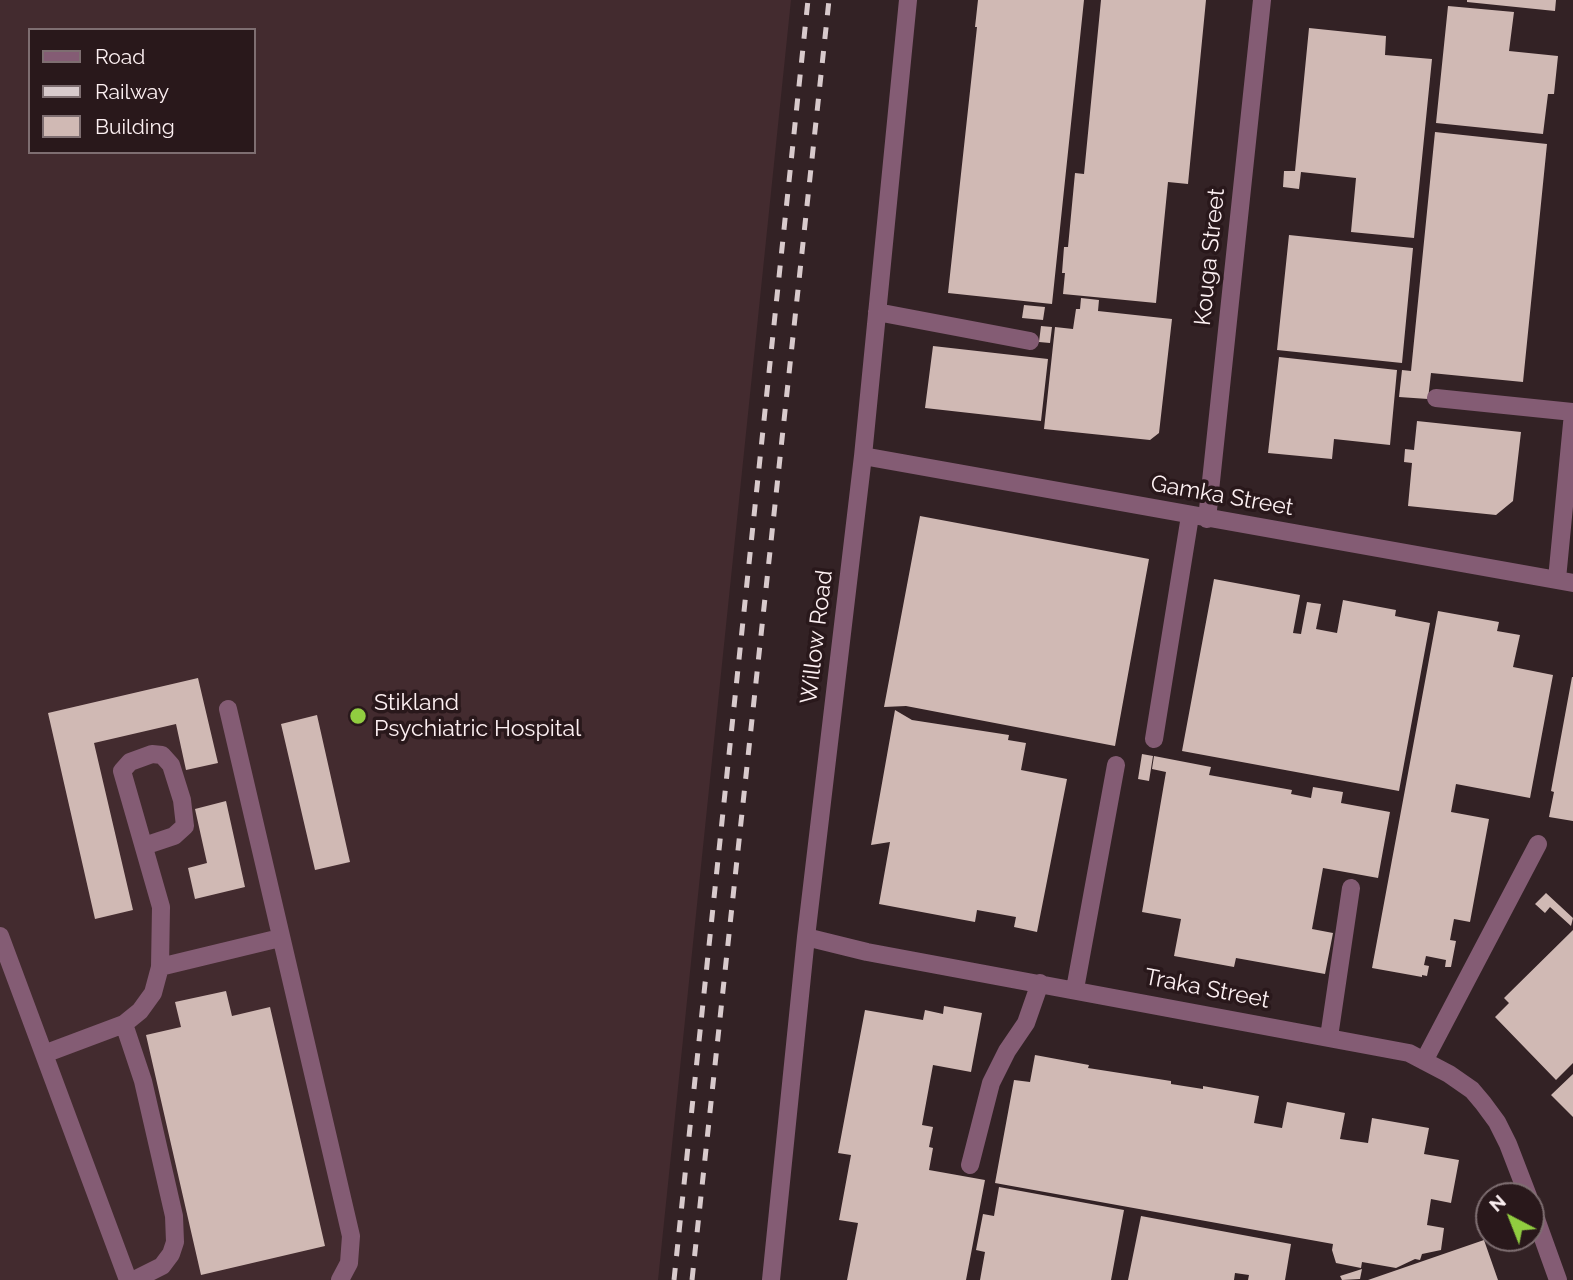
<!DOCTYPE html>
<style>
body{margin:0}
#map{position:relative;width:1573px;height:1280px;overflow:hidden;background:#332225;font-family:Raleway,sans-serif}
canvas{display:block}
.legend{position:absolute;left:28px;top:28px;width:228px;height:126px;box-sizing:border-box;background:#29181b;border:2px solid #7e6e71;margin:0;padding:9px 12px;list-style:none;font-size:21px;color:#fdf0f2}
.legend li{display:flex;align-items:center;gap:14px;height:35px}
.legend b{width:35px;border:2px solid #7e6e71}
.north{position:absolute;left:1475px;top:1182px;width:70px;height:70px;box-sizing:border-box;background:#29181b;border:2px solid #7e6e71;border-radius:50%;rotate:318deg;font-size:19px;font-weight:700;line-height:28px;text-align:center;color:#fdf0f2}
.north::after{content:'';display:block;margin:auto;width:24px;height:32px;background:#91cd40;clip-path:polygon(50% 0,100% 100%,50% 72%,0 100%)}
</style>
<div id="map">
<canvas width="1573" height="1280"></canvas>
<ul class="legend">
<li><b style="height:9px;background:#845c74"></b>Road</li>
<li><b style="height:9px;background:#d8cacc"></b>Railway</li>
<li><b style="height:19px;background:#d0b9b4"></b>Building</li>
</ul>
<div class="north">N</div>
</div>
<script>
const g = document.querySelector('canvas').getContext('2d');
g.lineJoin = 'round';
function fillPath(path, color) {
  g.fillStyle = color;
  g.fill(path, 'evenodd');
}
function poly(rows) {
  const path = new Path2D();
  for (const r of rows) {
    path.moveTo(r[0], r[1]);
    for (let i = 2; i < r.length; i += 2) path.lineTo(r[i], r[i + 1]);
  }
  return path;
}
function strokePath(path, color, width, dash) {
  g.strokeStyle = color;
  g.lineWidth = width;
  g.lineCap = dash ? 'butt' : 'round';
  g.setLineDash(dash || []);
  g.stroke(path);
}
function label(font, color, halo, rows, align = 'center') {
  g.font = font + ' Raleway,sans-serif';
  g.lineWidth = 7;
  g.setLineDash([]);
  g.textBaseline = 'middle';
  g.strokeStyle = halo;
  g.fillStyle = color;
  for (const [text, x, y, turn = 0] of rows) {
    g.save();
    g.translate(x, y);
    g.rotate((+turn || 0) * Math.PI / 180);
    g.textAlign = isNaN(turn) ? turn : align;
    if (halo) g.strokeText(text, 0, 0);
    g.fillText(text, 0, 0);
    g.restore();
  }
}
const built = poly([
 [0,0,791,0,658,1280,0,1280],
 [30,30,254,30,254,152,30,152]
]);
const building = poly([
 [978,0,1084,0,1052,304,948,293,977,27,975,27],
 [1101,0,1206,0,1188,184,1168,182,1156,303,1063,294,1065,273,1062,273,1064,247,1068,247,1075,173,1084,174],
 [1467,0,1556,0,1555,11,1467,2],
 [1448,6,1514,12,1509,51,1558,56,1554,94,1548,94,1543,134,1436,123],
 [1309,28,1386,36,1385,55,1432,59,1414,238,1351,232,1356,178,1301,172,1299,189,1283,187,1284,171,1295,171],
 [1435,132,1547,144,1523,382,1431,373,1428,399,1399,397,1402,370,1411,371],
 [1289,235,1413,248,1402,363,1277,350],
 [1081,298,1099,300,1098,311,1172,319,1159,433,1150,440,1044,429,1055,327,1073,329,1076,309,1080,309],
 [1024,305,1045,307,1043,320,1022,318],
 [1041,326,1052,327,1050,343,1039,342],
 [933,346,1048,359,1041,421,925,408],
 [1279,357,1397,370,1390,445,1334,439,1332,459,1268,453],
 [1417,421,1521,432,1513,501,1496,515,1408,506,1412,463,1404,462,1405,449,1414,450],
 [920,516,1149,559,1115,746,906,706,884,707],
 [1214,579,1300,595,1293,633,1301,634,1307,602,1321,604,1316,629,1337,633,1343,600,1396,610,1395,616,1430,623,1399,791,1182,751],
 [1438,611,1499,622,1497,631,1520,635,1513,667,1553,675,1530,798,1456,784,1451,812,1489,819,1470,922,1454,919,1450,940,1456,941,1451,967,1445,967,1446,960,1426,956,1424,965,1429,966,1427,976,1422,975,1422,977,1372,968],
 [1572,677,1573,677,1573,821,1549,817,1554,792,1551,791],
 [198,678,218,763,186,770,176,724,94,743,133,910,95,919,48,713],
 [895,710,912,720,1009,735,1008,740,1026,743,1021,770,1067,779,1037,932,1014,927,1016,917,977,910,975,922,879,904,890,842,871,845],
 [317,715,350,862,315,870,281,724],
 [1142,754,1153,756,1149,781,1138,779],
 [1154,756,1211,767,1209,775,1292,790,1291,794,1311,798,1313,787,1343,792,1341,803,1390,812,1378,878,1323,868,1312,929,1333,933,1325,974,1236,958,1234,967,1174,956,1181,919,1142,912,1166,772,1152,769],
 [226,801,245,887,195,899,188,868,207,863,195,809],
 [1546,893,1573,918,1571,926,1550,907,1545,913,1535,904],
 [1573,930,1573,1063,1556,1080,1495,1017,1509,1003,1504,998],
 [226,991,232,1016,270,1007,325,1246,201,1275,146,1035,181,1027,175,1002],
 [944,1006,982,1013,971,1072,933,1065,922,1125,933,1127,929,1147,933,1148,929,1170,985,1180,966,1280,847,1280,858,1223,839,1220,851,1155,838,1153,865,1010,923,1020,925,1010,943,1014],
 [1035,1055,1089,1065,1088,1068,1171,1081,1171,1084,1203,1089,1203,1086,1259,1096,1254,1123,1282,1128,1287,1102,1345,1113,1340,1139,1368,1143,1372,1118,1429,1128,1424,1154,1459,1160,1451,1203,1431,1199,1427,1225,1444,1228,1441,1250,1422,1254,1420,1260,1415,1259,1396,1268,1362,1262,1361,1268,1336,1263,1332,1250,1333,1244,995,1183,1014,1080,1030,1082],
 [1573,1074,1573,1117,1551,1095],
 [999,1187,1124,1210,1111,1280,980,1280,985,1252,976,1250,983,1214,994,1216],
 [1141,1216,1291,1244,1285,1280,1248,1280,1249,1275,1235,1273,1234,1280,1128,1280],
 [1484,1240,1498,1280,1368,1280],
 [1362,1269,1360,1279,1342,1280,1340,1276]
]);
const minor = poly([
 [877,312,1030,341],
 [1436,398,1573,412],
 [863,456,1573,583],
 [1207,519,1262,0],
 [1557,579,1573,413],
 [228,709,351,1236,349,1263,340,1280],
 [1154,739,1190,516],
 [144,846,174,836,185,826,182,800,171,765,162,755,152,754,130,762,122,771,161,907,160,967],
 [0,936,128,1280],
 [806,937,867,952,1409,1053,1449,1074,1472,1090,1483,1103,1497,1122,1508,1144,1528,1196],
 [1075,989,1116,765],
 [124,1024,143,1081,174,1216,175,1242,171,1254,162,1266,134,1280],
 [1329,1037,1351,888],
 [44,1054,124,1024,140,1011,153,993,160,967,280,938],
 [1424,1061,1538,844],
 [970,1165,991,1083,1007,1051,1026,1023,1040,983],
 [1531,1205,1558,1280],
 [771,1280,806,937,863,456,908,0]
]);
const rail = poly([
 [674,1280,808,0],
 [692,1280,829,0]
]);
const markers = [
 [358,716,9,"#91cd40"]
];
const streetNames = [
 ["Kouga Street",1210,257,-84],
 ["Gamka Street",1222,496,10],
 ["Willow Road",817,637,-83],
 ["Traka Street",1207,989,11]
];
const poiNames = [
 ["Stikland",374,703],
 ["Psychiatric Hospital",374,729]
];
fillPath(built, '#432b2f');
fillPath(building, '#d0b9b4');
strokePath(minor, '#845c74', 18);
strokePath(rail, '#d8cacc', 5, [12, 12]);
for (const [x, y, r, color] of markers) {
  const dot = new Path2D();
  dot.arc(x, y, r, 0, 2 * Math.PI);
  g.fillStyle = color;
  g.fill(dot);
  strokePath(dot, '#29181b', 2.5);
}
label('23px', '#fdf0f2', '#29181b', streetNames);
label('23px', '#fdf0f2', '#29181b', poiNames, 'left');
</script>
